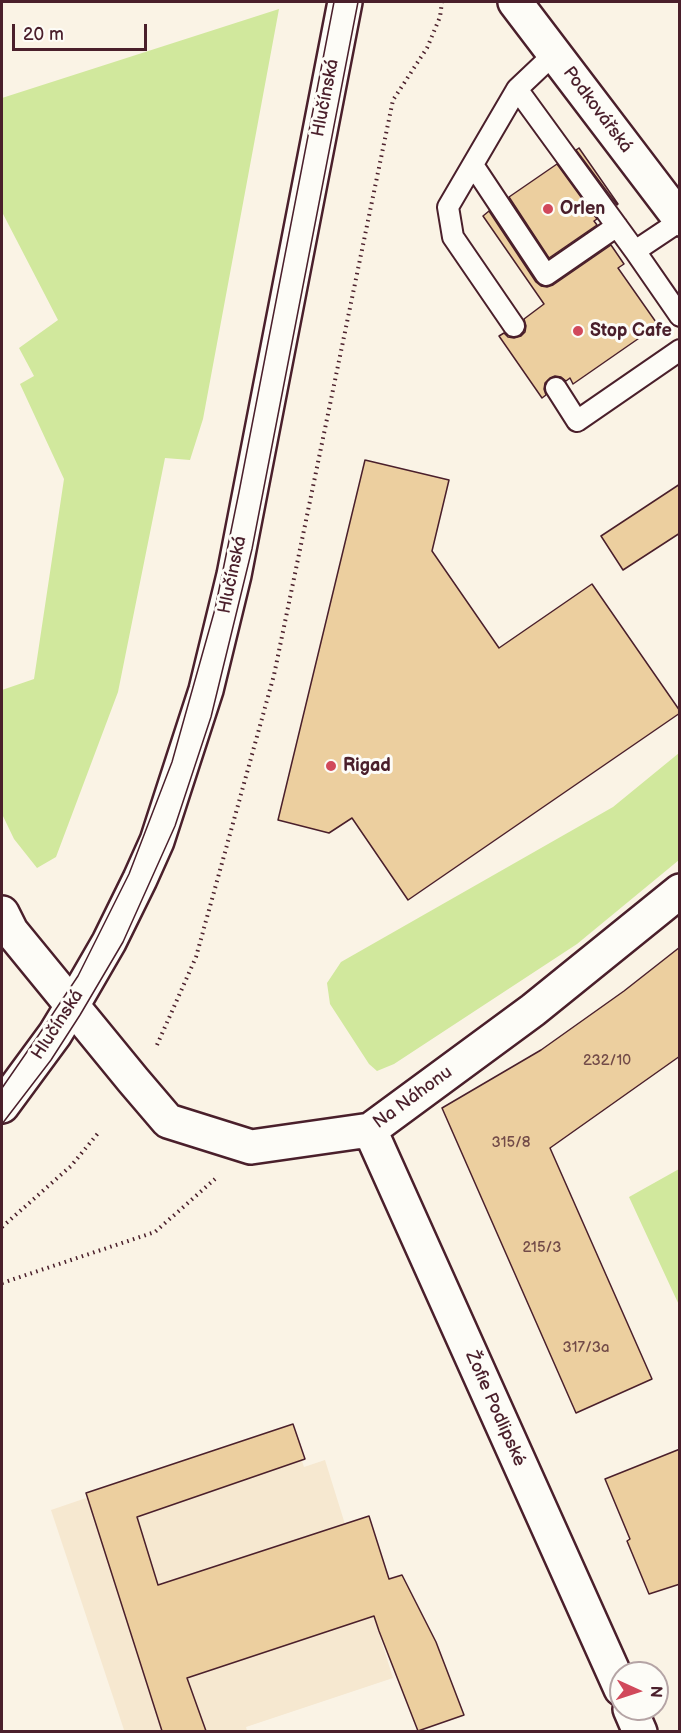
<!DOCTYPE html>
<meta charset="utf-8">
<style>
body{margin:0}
#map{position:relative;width:681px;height:1733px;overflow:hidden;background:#faf3e5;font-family:"Balsamiq Sans",sans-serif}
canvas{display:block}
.frame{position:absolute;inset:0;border:3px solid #4a1f2b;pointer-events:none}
.north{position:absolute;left:609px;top:1661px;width:60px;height:60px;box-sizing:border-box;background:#fdfcf7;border:2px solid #b5a4a5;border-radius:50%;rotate:93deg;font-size:16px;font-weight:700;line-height:24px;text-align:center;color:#4a1f2b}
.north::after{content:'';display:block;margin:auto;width:21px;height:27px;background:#d1495b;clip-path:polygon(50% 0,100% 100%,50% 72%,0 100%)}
.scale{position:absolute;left:12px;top:24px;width:135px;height:27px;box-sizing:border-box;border:3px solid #4a1f2b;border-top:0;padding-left:8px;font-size:18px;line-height:21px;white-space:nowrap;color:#4a1f2b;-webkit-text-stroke:4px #fdfcf7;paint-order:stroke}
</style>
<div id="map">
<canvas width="681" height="1733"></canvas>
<div class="frame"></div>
<div class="north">N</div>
<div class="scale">20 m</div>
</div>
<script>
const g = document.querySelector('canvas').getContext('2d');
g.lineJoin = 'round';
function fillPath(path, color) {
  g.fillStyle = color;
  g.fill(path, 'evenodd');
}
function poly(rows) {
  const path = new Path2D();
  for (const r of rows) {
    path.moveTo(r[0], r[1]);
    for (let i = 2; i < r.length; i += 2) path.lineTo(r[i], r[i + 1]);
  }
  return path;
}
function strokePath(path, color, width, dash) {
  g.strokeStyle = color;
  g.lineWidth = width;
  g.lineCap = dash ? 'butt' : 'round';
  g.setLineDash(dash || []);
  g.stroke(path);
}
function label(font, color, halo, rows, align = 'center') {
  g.font = font + ' "Balsamiq Sans",sans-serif';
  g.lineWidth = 6;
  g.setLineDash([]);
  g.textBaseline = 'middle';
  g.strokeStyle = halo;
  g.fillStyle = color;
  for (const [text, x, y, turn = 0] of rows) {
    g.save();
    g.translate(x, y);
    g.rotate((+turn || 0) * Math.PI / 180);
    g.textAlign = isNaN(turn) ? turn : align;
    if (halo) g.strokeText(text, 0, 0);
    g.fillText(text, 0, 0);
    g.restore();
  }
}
const built = poly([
 [291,1428,304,1467,325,1460,393,1678,246,1727,247,1731,122,1731,124,1730,51,1510]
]);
const green = poly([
 [279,9,203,419,190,460,165,458,118,692,56,857,37,868,14,839,2,814,2,690,34,679,64,479,20,384,34,376,19,348,58,320,2,212,2,98],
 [679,753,679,860,577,944,394,1064,377,1071,369,1064,330,1004,327,983,341,962,613,807],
 [679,1169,679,1305,629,1197]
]);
const building = poly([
 [579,148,618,204,617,205,576,150,579,148],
 [557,164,597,219,594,221,597,225,549,258,509,197,557,164],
 [489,211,536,282,541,286,547,287,553,285,611,245,624,264,618,268,658,325,573,384,570,378,566,381,561,377,555,376,550,378,545,383,544,389,546,395,542,398,499,336,504,333,508,337,514,338,521,336,525,332,526,326,524,319,544,304,483,216,489,211],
 [365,460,449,480,432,551,499,648,592,584,680,711,680,713,408,900,352,818,329,833,278,820,365,460],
 [680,484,680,533,623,570,601,536,680,484],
 [680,947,680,1056,550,1148,652,1379,576,1413,442,1108,541,1050,624,991,680,947],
 [293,1424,305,1459,137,1517,158,1585,369,1516,389,1579,402,1575,436,1642,464,1715,418,1731,379,1631,374,1616,187,1678,206,1731,162,1731,86,1493,293,1424],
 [680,1449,680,1584,649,1594,627,1541,630,1539,605,1479,680,1449]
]);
const path = poly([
 [157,1045,196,957,274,675,393,100,427,48,440,17,442,2],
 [2,1227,71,1166,99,1132],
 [2,1283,155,1232,215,1179]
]);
const lane = poly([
 [554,54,517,89,635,251,680,221],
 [473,165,546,275,617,226],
 [635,251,680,316],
 [514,326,453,237,448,207,517,89],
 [556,388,577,421,680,350]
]);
const street = poly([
 [515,2,680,219],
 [2,913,11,931,133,1080,168,1121,251,1147,370,1130,533,1010,680,891],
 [370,1130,621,1689],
 [630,1709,640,1732]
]);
const secondary = poly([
 [2,1106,55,1034,72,1006,109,942,140,879,157,841,206,690,234,575,345,2]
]);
const tram = poly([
 [2,1088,38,1036,78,976,129,874,172,762,215,609,239,492,334,2],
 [2,1124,51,1060,80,1015,123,942,175,826,211,717,252,549,358,2]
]);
const markers = [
 [548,209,6,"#d1495b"],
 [578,331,6,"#d1495b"],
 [331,766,6,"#d1495b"]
];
const numberNames = [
 ["232/10",607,1061],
 ["315/8",511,1143],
 ["215/3",542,1248],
 ["317/3a",586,1348]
];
const streetNames = [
 ["Hlučínská",326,98,-79],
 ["Podkovářská",597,110,53],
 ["Hlučínská",233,575,-78],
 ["Hlučínská",58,1025,-57],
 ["Na Náhonu",413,1098,-36],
 ["Žofie Podlipské",495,1409,66]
];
const poiNames = [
 ["Orlen",560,209],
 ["Stop Cafe",590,331],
 ["Rigad",343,766]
];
fillPath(built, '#f6e8d0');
fillPath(green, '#d1e89d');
fillPath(building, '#eccf9f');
strokePath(building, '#4a1f2b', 1.5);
strokePath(lane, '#4a1f2b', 24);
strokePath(street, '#4a1f2b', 38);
strokePath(secondary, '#4a1f2b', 38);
strokePath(path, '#4a1f2b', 4, [1.5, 4.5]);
strokePath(lane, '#fdfcf7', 20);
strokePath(street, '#fdfcf7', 33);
strokePath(secondary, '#fdfcf7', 33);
strokePath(tram, '#4a1f2b', 1.5);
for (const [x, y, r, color] of markers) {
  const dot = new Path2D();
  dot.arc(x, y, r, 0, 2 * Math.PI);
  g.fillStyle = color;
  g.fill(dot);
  strokePath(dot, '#fdfcf7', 2);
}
label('15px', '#724b48', null, numberNames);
label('18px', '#4a1f2b', '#fdfcf7', streetNames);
label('bold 18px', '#4a1f2b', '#fdfcf7', poiNames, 'left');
</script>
